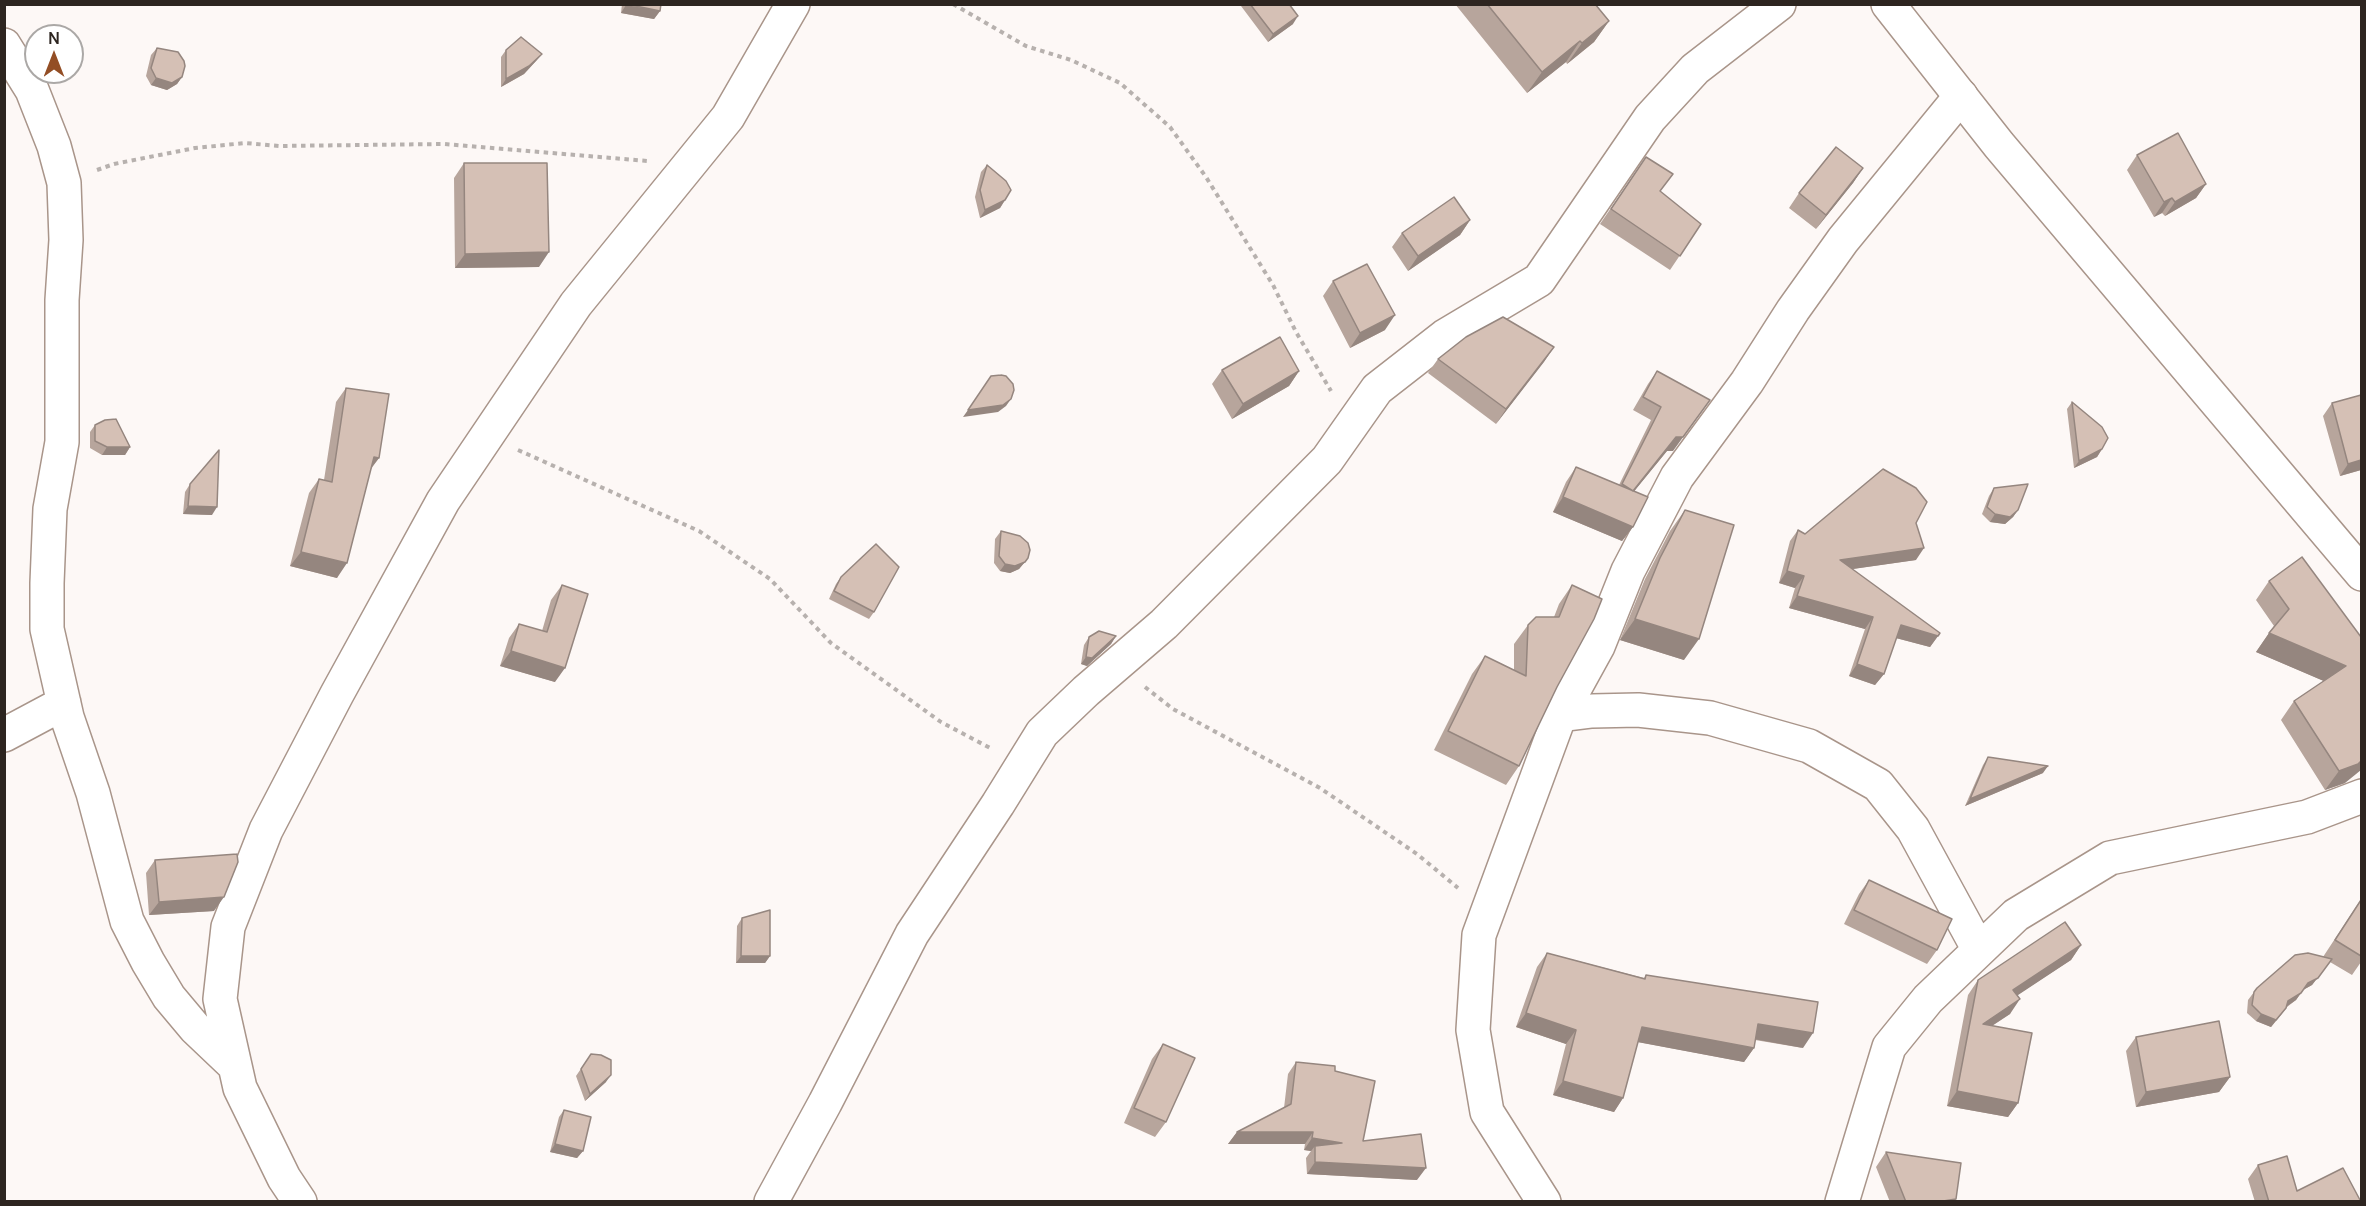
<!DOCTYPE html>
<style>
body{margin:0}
#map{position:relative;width:2366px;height:1206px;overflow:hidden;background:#fdf8f6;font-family:Manrope,sans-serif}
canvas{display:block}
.frame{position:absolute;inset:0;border:6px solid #2d2520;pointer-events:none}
.north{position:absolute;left:24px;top:24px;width:60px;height:60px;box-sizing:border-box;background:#fff;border:2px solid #aba8a6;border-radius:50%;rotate:0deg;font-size:16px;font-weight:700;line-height:24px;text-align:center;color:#2d2520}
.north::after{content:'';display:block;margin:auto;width:21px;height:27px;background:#934e25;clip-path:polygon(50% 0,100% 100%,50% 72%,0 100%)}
</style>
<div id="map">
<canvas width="2366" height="1206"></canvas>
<div class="frame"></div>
<div class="north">N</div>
</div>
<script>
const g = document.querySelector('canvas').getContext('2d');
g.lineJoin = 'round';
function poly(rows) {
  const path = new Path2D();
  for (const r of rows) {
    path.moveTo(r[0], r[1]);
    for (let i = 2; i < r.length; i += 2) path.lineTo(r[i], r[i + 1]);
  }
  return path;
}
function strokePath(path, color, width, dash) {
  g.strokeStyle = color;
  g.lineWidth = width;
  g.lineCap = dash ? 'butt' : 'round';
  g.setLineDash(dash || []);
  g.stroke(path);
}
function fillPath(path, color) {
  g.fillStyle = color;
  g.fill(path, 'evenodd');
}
const path = poly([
 [953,4,1026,46,1071,60,1120,83,1170,127,1206,177,1273,285,1296,332,1331,391],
 [97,170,114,164,195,148,245,143,279,146,444,144,647,161],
 [518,450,699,531,770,579,831,643,941,722,992,749],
 [1145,687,1173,709,1320,788,1417,854,1458,888]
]);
const minor = poly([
 [4,45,32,90,54,146,64,183,66,240,62,300,62,442,50,509,47,583,47,629,67,717,93,793,127,921,148,962,169,997,195,1028,235,1066],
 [1560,715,1592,711,1638,710,1710,718,1809,746,1878,785,1913,829,1979,950],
 [4,735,64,703],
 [300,1202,284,1178,240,1088,220,999,228,927,266,830,337,694,443,501,576,304,728,117,793,4],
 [771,1202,825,1103,912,934,998,804,1042,733,1086,691,1164,624,1327,460,1377,389,1445,336,1539,280,1650,118,1695,69,1779,4],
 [1544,1202,1487,1112,1473,1030,1479,935,1560,715,1598,646,1628,571,1677,477,1747,382,1793,310,1843,240,1961,96],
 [1842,1202,1889,1047,1928,999,2016,915,2110,858,2307,817,2362,796]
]);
const tertiary = poly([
 [1888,4,1999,145,2362,574]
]);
const wall = poly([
 [622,4,661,4,660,11,654,19,621,13],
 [1242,4,1289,4,1293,24,1268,42,1241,6],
 [1455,4,1595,4,1609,21,1594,42,1567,64,1566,62,1527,93],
 [157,48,182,77,177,84,167,90,151,85,146,76,151,55],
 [506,50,542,54,536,61,524,74,501,87,501,57],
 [2137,155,2206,184,2196,198,2165,216,2162,213,2154,217,2127,170],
 [1646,157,1660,192,1701,224,1670,270,1600,224],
 [464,163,539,267,455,268,454,178],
 [987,165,1005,200,1000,208,980,218,975,197,981,172],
 [1863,168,1853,183,1816,229,1789,208,1799,193],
 [1470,220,1460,235,1408,271,1392,247,1402,233],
 [1333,281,1385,330,1350,348,1323,296],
 [1554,347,1496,424,1428,373,1438,359],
 [1222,370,1299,371,1289,386,1232,419,1212,384],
 [1657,371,1673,451,1667,451,1634,491,1633,527,1622,541,1553,512,1566,482,1576,467,1619,485,1651,420,1633,410,1648,384],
 [346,388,379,458,371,469,337,578,290,566,309,493,319,479,324,480,336,402],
 [2361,395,2361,470,2340,476,2323,416,2332,403],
 [2072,402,2102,449,2097,457,2074,468,2067,409],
 [95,425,130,447,125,455,102,455,90,448,90,432],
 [190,484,212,515,183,514,185,492],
 [1994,488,2018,510,2013,517,2005,524,1990,522,1982,514,1989,496],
 [1685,510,1684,660,1620,640,1645,579,1670,531],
 [1916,523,1916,560,1852,569,1938,636,1930,647,1896,638,1884,674,1875,685,1849,676,1865,629,1789,608,1795,588,1779,583,1790,541,1798,530,1805,534],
 [1001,531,1028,558,1019,569,1010,573,1000,571,994,563,995,539],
 [2302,557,2345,783,2325,790,2281,720,2294,701,2324,681,2256,652,2274,626,2256,600,2269,581],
 [841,577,874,612,869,619,829,599,836,584],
 [562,585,555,682,500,666,509,638,519,624,542,631,551,600],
 [1572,585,1557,687,1519,766,1506,785,1434,750,1472,674,1485,656,1514,670,1514,644,1528,625,1554,617,1559,604],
 [1116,636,1111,644,1087,666,1081,664,1084,645,1089,637],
 [1988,757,2043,773,1965,806,1983,765],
 [155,860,214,911,149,915,146,873],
 [1869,880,1937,950,1927,964,1844,924,1859,894],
 [2361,899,2361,962,2352,975,2330,962,2312,985,2303,990,2296,1000,2287,1007,2281,1015,2271,1027,2256,1021,2247,1013,2248,1000,2257,988,2323,957],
 [742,918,770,956,765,963,736,963,737,926],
 [2081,945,2071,960,2017,995,2010,1014,1992,1026,2018,1103,2008,1117,1947,1106,1968,995,1978,980],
 [1547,953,1644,978,1646,975,1803,1048,1755,1040,1754,1048,1744,1062,1638,1042,1623,1098,1614,1112,1553,1095,1566,1044,1516,1027,1537,967],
 [2136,1037,2230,1077,2219,1092,2136,1107,2126,1051],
 [1163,1044,1166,1122,1155,1137,1124,1123,1152,1059],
 [591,1054,606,1082,585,1101,576,1076],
 [1296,1062,1335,1071,1363,1141,1417,1180,1307,1174,1306,1158,1311,1151,1304,1150,1305,1144,1228,1144,1237,1132,1284,1108,1288,1074],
 [564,1110,583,1151,577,1158,550,1152,559,1117],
 [1886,1152,1954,1202,1890,1202,1876,1167],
 [2258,1165,2297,1191,2360,1200,2361,1202,2255,1202,2248,1179]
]);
const shadedWall = poly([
 [626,5,660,11,654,19,621,13],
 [1298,16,1293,24,1268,42,1273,34],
 [1609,21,1594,42,1567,64,1582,43],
 [1580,41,1566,62,1527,93,1542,72],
 [542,54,536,61,524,74,501,87,506,79],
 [182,77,177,84,167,90,151,85,156,78],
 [1863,168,1853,183,1816,229,1826,215],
 [2206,184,2196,198,2165,216,2175,202],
 [2172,198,2162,213,2154,217,2164,202],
 [1005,200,1000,208,980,218,985,210],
 [1470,220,1460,235,1408,271,1418,256],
 [549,252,539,267,455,268,465,254],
 [1395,315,1385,330,1350,348,1360,333],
 [1554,347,1544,362,1496,424,1506,409],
 [1299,371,1289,386,1232,419,1243,404],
 [1011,399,1006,406,998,412,963,417,968,410],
 [1710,400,1673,451,1667,451,1623,505,1633,491,1676,437],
 [107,447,130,447,125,455,102,455],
 [2102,449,2097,457,2074,468,2079,461],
 [374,457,379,458,368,472],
 [2361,460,2361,470,2340,476,2348,464],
 [1563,497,1633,527,1622,541,1553,512],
 [188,506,217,507,212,515,183,514],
 [2018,510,2013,517,2005,524,1990,522,1995,514],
 [1924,548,1916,560,1832,572,1840,560],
 [301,552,347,563,337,578,290,566],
 [1025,562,1019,569,1010,573,1000,571,1005,564],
 [1787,571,1804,576,1795,588,1779,583],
 [1797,596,1873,617,1865,629,1789,608],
 [1635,619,1699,639,1684,660,1620,640],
 [1901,625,1938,636,1930,647,1892,637],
 [2269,633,2346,666,2333,685,2256,652],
 [1116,636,1111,644,1087,666,1081,664,1086,657],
 [511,651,565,668,555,682,500,666],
 [1857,664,1884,674,1875,685,1849,676],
 [2361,761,2361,770,2345,783,2325,790,2339,771],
 [2048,766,2043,773,1965,806,1970,799],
 [224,897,214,911,149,915,159,902],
 [2081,945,2071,960,2003,1005,2013,990],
 [741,956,770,956,765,963,736,963],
 [2332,959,2312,985,2303,990,2308,983],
 [2301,993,2296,1000,2283,1009,2288,1001],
 [2020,999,2010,1014,1973,1038,1983,1024],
 [2286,1008,2271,1027,2256,1021,2261,1014],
 [1526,1013,1576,1030,1566,1044,1516,1027],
 [1758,1024,1813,1033,1803,1048,1748,1038],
 [1642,1027,1754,1048,1744,1062,1632,1041],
 [611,1075,606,1082,585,1101,590,1094],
 [2230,1077,2219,1092,2136,1107,2146,1092],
 [1563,1081,1623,1098,1614,1112,1553,1095],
 [1957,1091,2018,1103,2008,1117,1947,1106],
 [1237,1132,1313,1132,1305,1144,1228,1144],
 [1312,1138,1342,1143,1315,1146,1311,1151,1304,1150],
 [555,1144,583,1151,577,1158,550,1152],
 [1315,1162,1426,1168,1417,1180,1307,1174],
 [1956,1199,1954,1202,1937,1202]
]);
const building = poly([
 [626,4,661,4,660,11,626,4],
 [1250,4,1289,4,1298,16,1273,34,1250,4],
 [1487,4,1595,4,1609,21,1582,43,1580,41,1542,72,1487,4],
 [521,37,542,54,529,66,506,79,506,50,521,37],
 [157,48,178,52,184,61,185,66,182,77,172,83,156,78,151,68,157,48],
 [2178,133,2206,184,2175,202,2172,198,2164,202,2137,155,2178,133],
 [1836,147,1863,168,1826,215,1799,193,1836,147],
 [1646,157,1673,174,1660,191,1701,224,1680,256,1611,209,1646,157],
 [464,163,547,163,549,252,465,254,464,163],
 [987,165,1006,181,1011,190,1005,200,985,210,980,190,987,165],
 [1454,197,1470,220,1418,256,1402,233,1454,197],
 [1367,264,1395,315,1360,333,1333,281,1367,264],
 [1503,317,1554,347,1506,409,1438,359,1466,337,1503,317],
 [1280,337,1299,371,1243,404,1222,370,1280,337],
 [1657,371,1710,400,1683,437,1676,437,1633,491,1622,484,1661,407,1643,397,1657,371],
 [1001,375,1006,376,1013,384,1014,390,1011,399,1003,405,968,410,991,376,1001,375],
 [346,388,389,394,379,458,374,457,347,563,301,552,319,479,332,482,346,388],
 [2361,395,2361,460,2348,464,2332,403,2361,395],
 [2072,402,2102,427,2108,438,2102,449,2079,461,2072,402],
 [116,419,130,447,107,447,95,441,95,425,105,420,116,419],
 [219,450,217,507,188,506,190,484,219,450],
 [1576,467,1648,497,1633,527,1563,497,1576,467],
 [1883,469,1916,488,1927,502,1916,523,1924,548,1840,560,1940,633,1938,636,1901,625,1884,674,1857,664,1873,617,1797,596,1804,576,1787,571,1798,530,1805,534,1883,469],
 [2028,484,2018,510,2010,517,1995,514,1987,507,1994,488,2028,484],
 [1685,510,1734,525,1699,639,1635,619,1660,558,1685,510],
 [1001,531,1020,536,1028,543,1030,550,1028,558,1025,562,1015,566,1005,564,999,556,1001,531],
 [876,544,899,567,874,612,834,591,841,577,876,544],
 [2302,557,2361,637,2361,761,2358,764,2339,771,2294,701,2346,666,2269,633,2289,609,2269,581,2302,557],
 [562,585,588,594,565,668,511,651,519,624,547,632,562,585],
 [1572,585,1602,599,1594,619,1557,687,1519,766,1448,731,1485,656,1526,676,1528,625,1536,617,1559,617,1572,585],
 [1099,631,1116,636,1092,658,1086,657,1089,637,1099,631],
 [1988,757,2048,766,1970,799,1988,757],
 [237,854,238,862,224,897,159,902,155,860,237,854],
 [1869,880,1952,919,1937,950,1854,910,1869,880],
 [2361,900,2361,956,2335,940,2361,900],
 [770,910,770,956,741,956,742,918,770,910],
 [2065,922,2081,945,2013,990,2020,999,1983,1024,2032,1033,2018,1103,1957,1091,1978,980,2065,922],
 [1547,953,1645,979,1646,975,1818,1002,1813,1033,1758,1024,1754,1048,1642,1027,1623,1098,1563,1081,1576,1030,1526,1013,1547,953],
 [2308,953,2332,959,2318,978,2308,983,2301,993,2288,1001,2286,1008,2276,1020,2261,1014,2252,1005,2254,992,2257,988,2295,955,2308,953],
 [2219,1021,2230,1077,2146,1092,2136,1037,2219,1021],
 [1163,1044,1195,1058,1166,1122,1134,1108,1163,1044],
 [591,1054,601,1055,611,1060,611,1075,590,1094,581,1069,591,1054],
 [1296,1062,1335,1066,1335,1071,1375,1081,1363,1141,1421,1134,1426,1168,1315,1162,1315,1146,1342,1143,1312,1138,1313,1132,1237,1132,1291,1104,1296,1062],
 [564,1110,591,1117,583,1151,555,1144,564,1110],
 [1886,1152,1961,1163,1956,1199,1937,1202,1906,1202,1886,1152],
 [2287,1156,2297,1191,2343,1168,2360,1200,2361,1199,2361,1202,2269,1202,2258,1165,2287,1156]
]);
strokePath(minor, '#a9958a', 36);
strokePath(tertiary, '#a9958a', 36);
strokePath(path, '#b7b1ae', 4, [4.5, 4.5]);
strokePath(minor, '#fff', 33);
strokePath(tertiary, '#fff', 33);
fillPath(wall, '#b7a59c');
fillPath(shadedWall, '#95867f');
fillPath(building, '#d5c0b5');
strokePath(building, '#95867f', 1.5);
</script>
